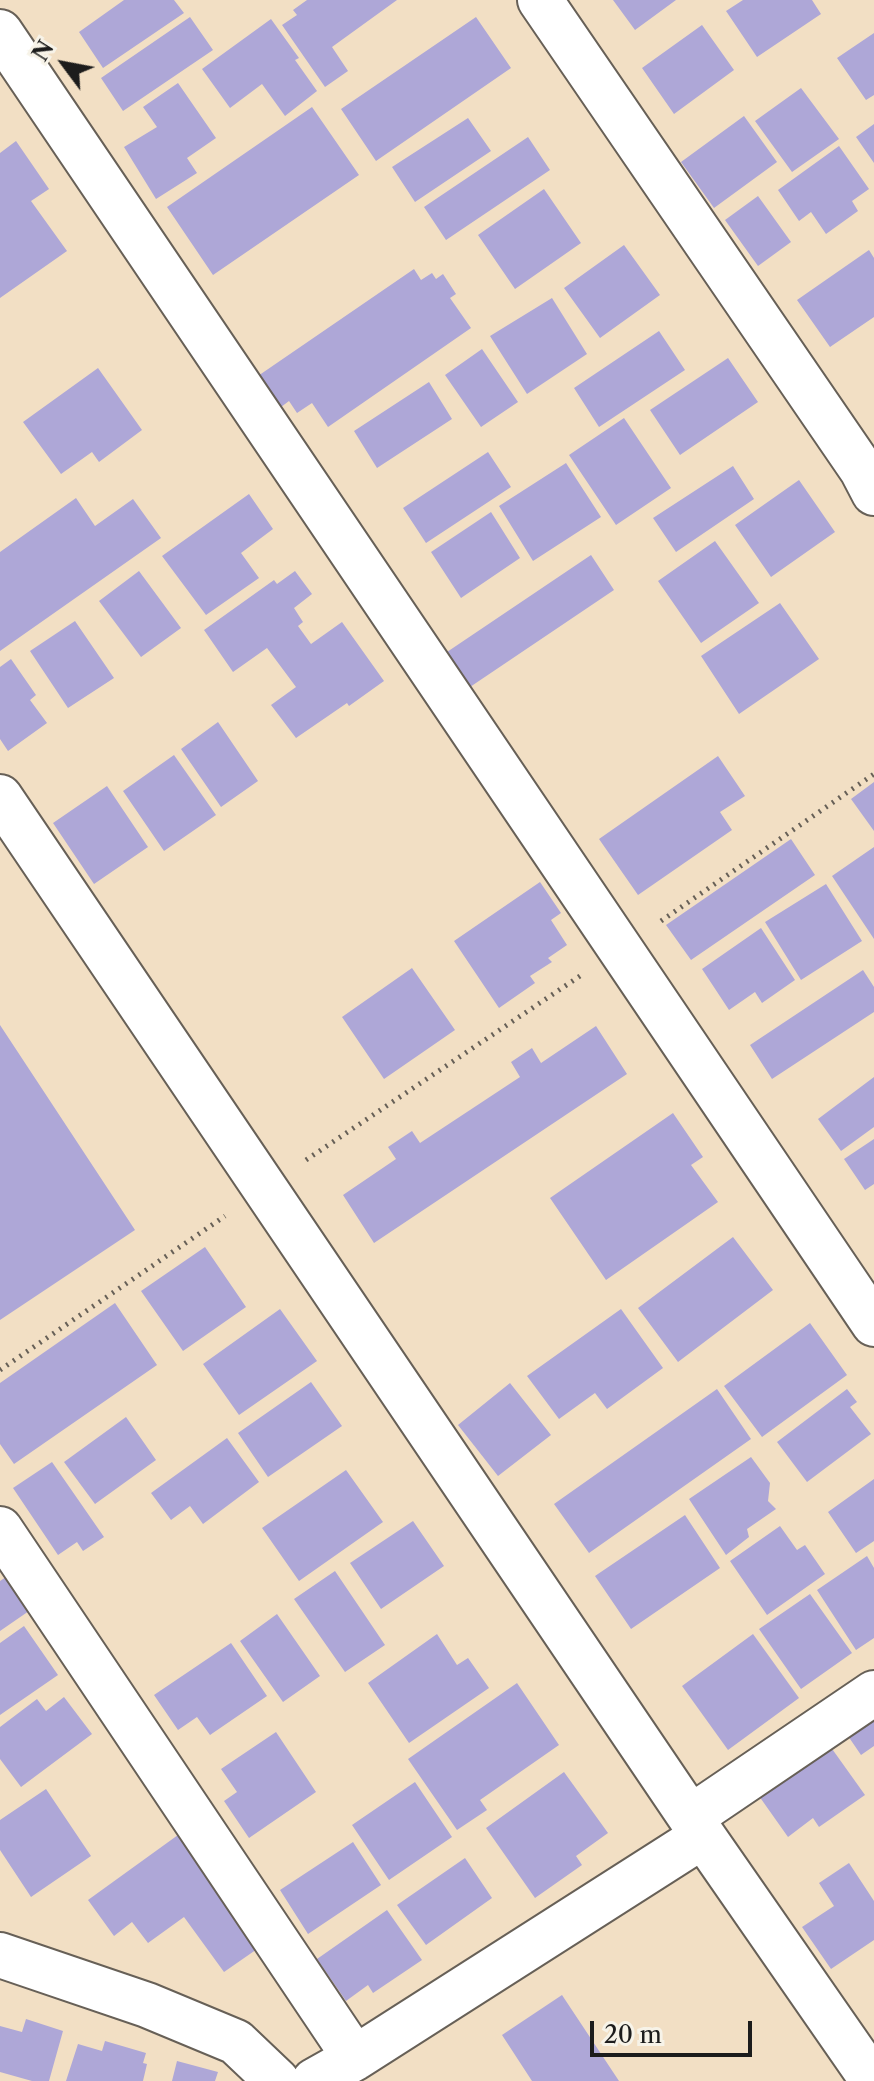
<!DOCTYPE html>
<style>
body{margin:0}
#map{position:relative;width:874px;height:2081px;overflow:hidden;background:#f2dfc4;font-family:"Libre Caslon Text",serif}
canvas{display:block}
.north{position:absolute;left:24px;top:24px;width:80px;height:80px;-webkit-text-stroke:6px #f7f3e8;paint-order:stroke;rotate:302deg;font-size:22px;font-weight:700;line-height:32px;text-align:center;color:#1c1c1c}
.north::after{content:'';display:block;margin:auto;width:28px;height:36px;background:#1c1c1c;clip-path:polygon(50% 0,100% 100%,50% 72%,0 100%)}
.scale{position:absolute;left:590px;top:2021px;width:162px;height:36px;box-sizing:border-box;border:4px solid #1c1c1c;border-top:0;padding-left:10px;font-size:24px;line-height:28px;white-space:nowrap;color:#1c1c1c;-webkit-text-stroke:6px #f7f3e8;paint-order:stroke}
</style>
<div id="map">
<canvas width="874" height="2081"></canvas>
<div class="north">N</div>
<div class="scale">20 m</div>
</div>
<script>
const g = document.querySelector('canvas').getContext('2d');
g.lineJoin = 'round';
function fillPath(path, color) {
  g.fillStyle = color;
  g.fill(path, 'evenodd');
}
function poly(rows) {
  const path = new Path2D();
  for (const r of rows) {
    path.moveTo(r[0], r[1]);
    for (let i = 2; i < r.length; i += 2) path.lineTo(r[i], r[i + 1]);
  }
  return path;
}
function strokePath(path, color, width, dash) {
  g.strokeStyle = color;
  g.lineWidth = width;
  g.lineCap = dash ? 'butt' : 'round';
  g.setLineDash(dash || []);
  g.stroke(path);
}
const building = poly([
 [124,0,174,0,184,13,103,68,79,32],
 [307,0,397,0,332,47,348,71,325,87,282,25,297,15,293,10],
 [613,0,676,0,635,30],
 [743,0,812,0,821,14,757,57,726,11],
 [190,17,213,50,123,111,101,78],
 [476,17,511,68,376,161,341,109],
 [271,19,299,58,295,60,317,91,285,116,262,84,230,108,202,69],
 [702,25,734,70,674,114,642,68],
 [874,33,874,95,866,100,837,58],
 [178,83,216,138,187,158,197,173,156,199,124,147,157,127,143,107],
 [801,88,839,139,792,172,755,121],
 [312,107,359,175,213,275,167,207],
 [744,116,777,162,714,208,681,162],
 [468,118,491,151,415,202,392,167],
 [874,124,874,163,856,137],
 [528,137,550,170,446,240,424,207],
 [16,141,49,189,31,201,67,251,0,298,0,153],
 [839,146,869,189,852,201,858,211,826,234,811,212,799,221,778,190],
 [544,189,581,243,515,289,478,235],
 [758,196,791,242,758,266,725,220],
 [624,245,660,295,600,338,564,288],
 [869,250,874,258,874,317,830,347,797,300],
 [414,269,421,280,432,273,436,279,443,274,456,294,450,298,471,328,328,427,312,403,297,413,289,401,277,410,255,378],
 [552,298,587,354,527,394,490,336],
 [659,331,685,370,599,427,574,388],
 [482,349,518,402,481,427,445,375],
 [728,358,758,402,680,455,650,410],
 [98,368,142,430,99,462,92,452,61,474,23,422],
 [429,382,452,419,377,468,354,431],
 [624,418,671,488,616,525,569,455],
 [488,452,511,487,426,543,403,508],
 [566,463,601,517,533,561,499,506],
 [733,466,754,499,676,552,653,518],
 [799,480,835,532,771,577,735,525],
 [249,494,273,529,241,553,259,578,206,615,162,556],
 [76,498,95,526,133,499,161,538,0,651,0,552],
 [491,512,520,558,461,598,431,552],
 [715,541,759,603,701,643,658,581],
 [591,555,614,590,470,687,447,652],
 [139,571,181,628,141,657,99,601],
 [295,571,312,594,294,608,303,622,298,626,311,644,342,622,384,681,349,706,347,703,296,738,271,705,296,687,267,648,233,672,204,630,274,580,277,584],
 [780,603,819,659,739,714,701,656],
 [75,621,114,678,68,708,30,651],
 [11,659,36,695,30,700,47,723,8,751,0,739,0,667],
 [218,722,258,781,221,807,181,749],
 [174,755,216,815,164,851,123,791],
 [718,756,745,796,720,812,732,830,638,895,599,839],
 [874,782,874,831,851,799],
 [107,786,148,847,94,884,53,823],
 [791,839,815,875,691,960,666,925],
 [874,847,874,939,832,876],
 [540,882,561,913,551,920,567,945,548,958,552,962,530,976,535,983,499,1008,454,941],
 [826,884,862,941,801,980,765,922],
 [761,928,795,980,762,1003,755,992,729,1010,702,969],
 [412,968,455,1030,384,1079,342,1017],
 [863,970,874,987,874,1012,772,1079,750,1045],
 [0,1025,135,1230,0,1320],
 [596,1026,627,1074,374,1243,343,1195,396,1159,388,1147,412,1131,420,1143,520,1077,511,1062,532,1048,541,1063],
 [874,1077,874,1127,841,1151,818,1119],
 [673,1113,703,1157,691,1165,718,1202,606,1280,550,1198],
 [874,1139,874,1184,865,1190,844,1159],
 [733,1237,773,1290,678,1362,638,1308],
 [205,1247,246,1307,183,1351,141,1291],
 [115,1303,157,1365,14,1464,0,1444,0,1383],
 [280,1309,317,1361,239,1415,203,1364],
 [621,1309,663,1368,607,1409,595,1393,559,1419,527,1376],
 [810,1323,847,1375,762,1437,724,1386],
 [311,1382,342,1426,268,1477,238,1433],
 [510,1383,551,1435,498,1476,458,1425],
 [717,1389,751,1439,589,1553,554,1504],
 [847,1389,857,1402,850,1407,871,1434,807,1482,777,1442],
 [126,1417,156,1460,95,1504,64,1462],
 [227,1438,259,1482,203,1524,190,1506,171,1520,151,1493],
 [751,1457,770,1483,768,1501,776,1509,747,1529,749,1537,726,1555,689,1499],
 [52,1462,104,1537,83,1551,77,1542,58,1555,13,1488],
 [346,1470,383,1522,299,1581,262,1528],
 [874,1479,874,1541,856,1553,828,1512],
 [685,1515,720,1568,631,1629,595,1576],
 [413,1521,444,1566,381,1609,350,1563],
 [780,1526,797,1550,805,1545,825,1574,767,1615,730,1561],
 [867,1556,874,1568,874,1638,856,1650,817,1590],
 [335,1571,385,1645,345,1672,294,1599],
 [6,1577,29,1611,0,1631,0,1581],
 [810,1594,852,1653,801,1689,759,1629],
 [277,1614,320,1676,283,1702,240,1641],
 [24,1626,58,1675,0,1715,0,1643],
 [437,1634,457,1665,468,1658,489,1688,409,1743,368,1683],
 [753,1634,799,1698,728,1750,682,1686],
 [231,1643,267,1696,210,1735,197,1717,178,1730,154,1695],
 [517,1683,559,1745,480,1800,487,1810,457,1830,408,1759],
 [64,1697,92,1734,21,1787,0,1759,0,1727,37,1699,46,1711],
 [874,1718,874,1746,861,1755,848,1736],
 [276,1732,316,1792,249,1838,224,1801,237,1792,221,1769],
 [830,1746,865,1795,819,1827,813,1818,788,1837,759,1796],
 [564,1772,608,1833,576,1856,582,1865,535,1898,486,1828],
 [415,1782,452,1837,389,1880,352,1825],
 [46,1789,91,1856,31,1897,0,1850,0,1820],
 [178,1835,260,1947,224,1972,184,1917,148,1943,132,1922,114,1936,88,1900],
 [353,1842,381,1885,308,1934,280,1890],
 [465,1858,492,1898,426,1945,397,1905],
 [849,1863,874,1901,874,1940,831,1969,802,1927,834,1906,819,1883],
 [387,1910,422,1960,373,1993,368,1985,346,2001,317,1959],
 [562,1995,619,2081,532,2081,502,2035],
 [26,2019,63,2031,49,2081,32,2081,0,2072,0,2026,22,2032],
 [105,2041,146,2053,143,2063,147,2064,143,2081,66,2081,78,2044,102,2051],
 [177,2061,218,2072,215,2081,172,2081]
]);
const path = poly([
 [661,921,874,774],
 [306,1160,580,976],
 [0,1370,225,1216]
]);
const minor = poly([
 [540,0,862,470,874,493],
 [0,32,874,1324],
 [0,797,703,1836,873,2081],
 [0,1529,355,2058],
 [691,1817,874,1693],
 [0,1955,147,2005,236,2042,277,2081],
 [314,2081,355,2058,703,1836]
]);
fillPath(building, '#aea7d7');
strokePath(minor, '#676057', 48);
strokePath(path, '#676057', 5, [2, 6]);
strokePath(minor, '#fff', 44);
</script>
